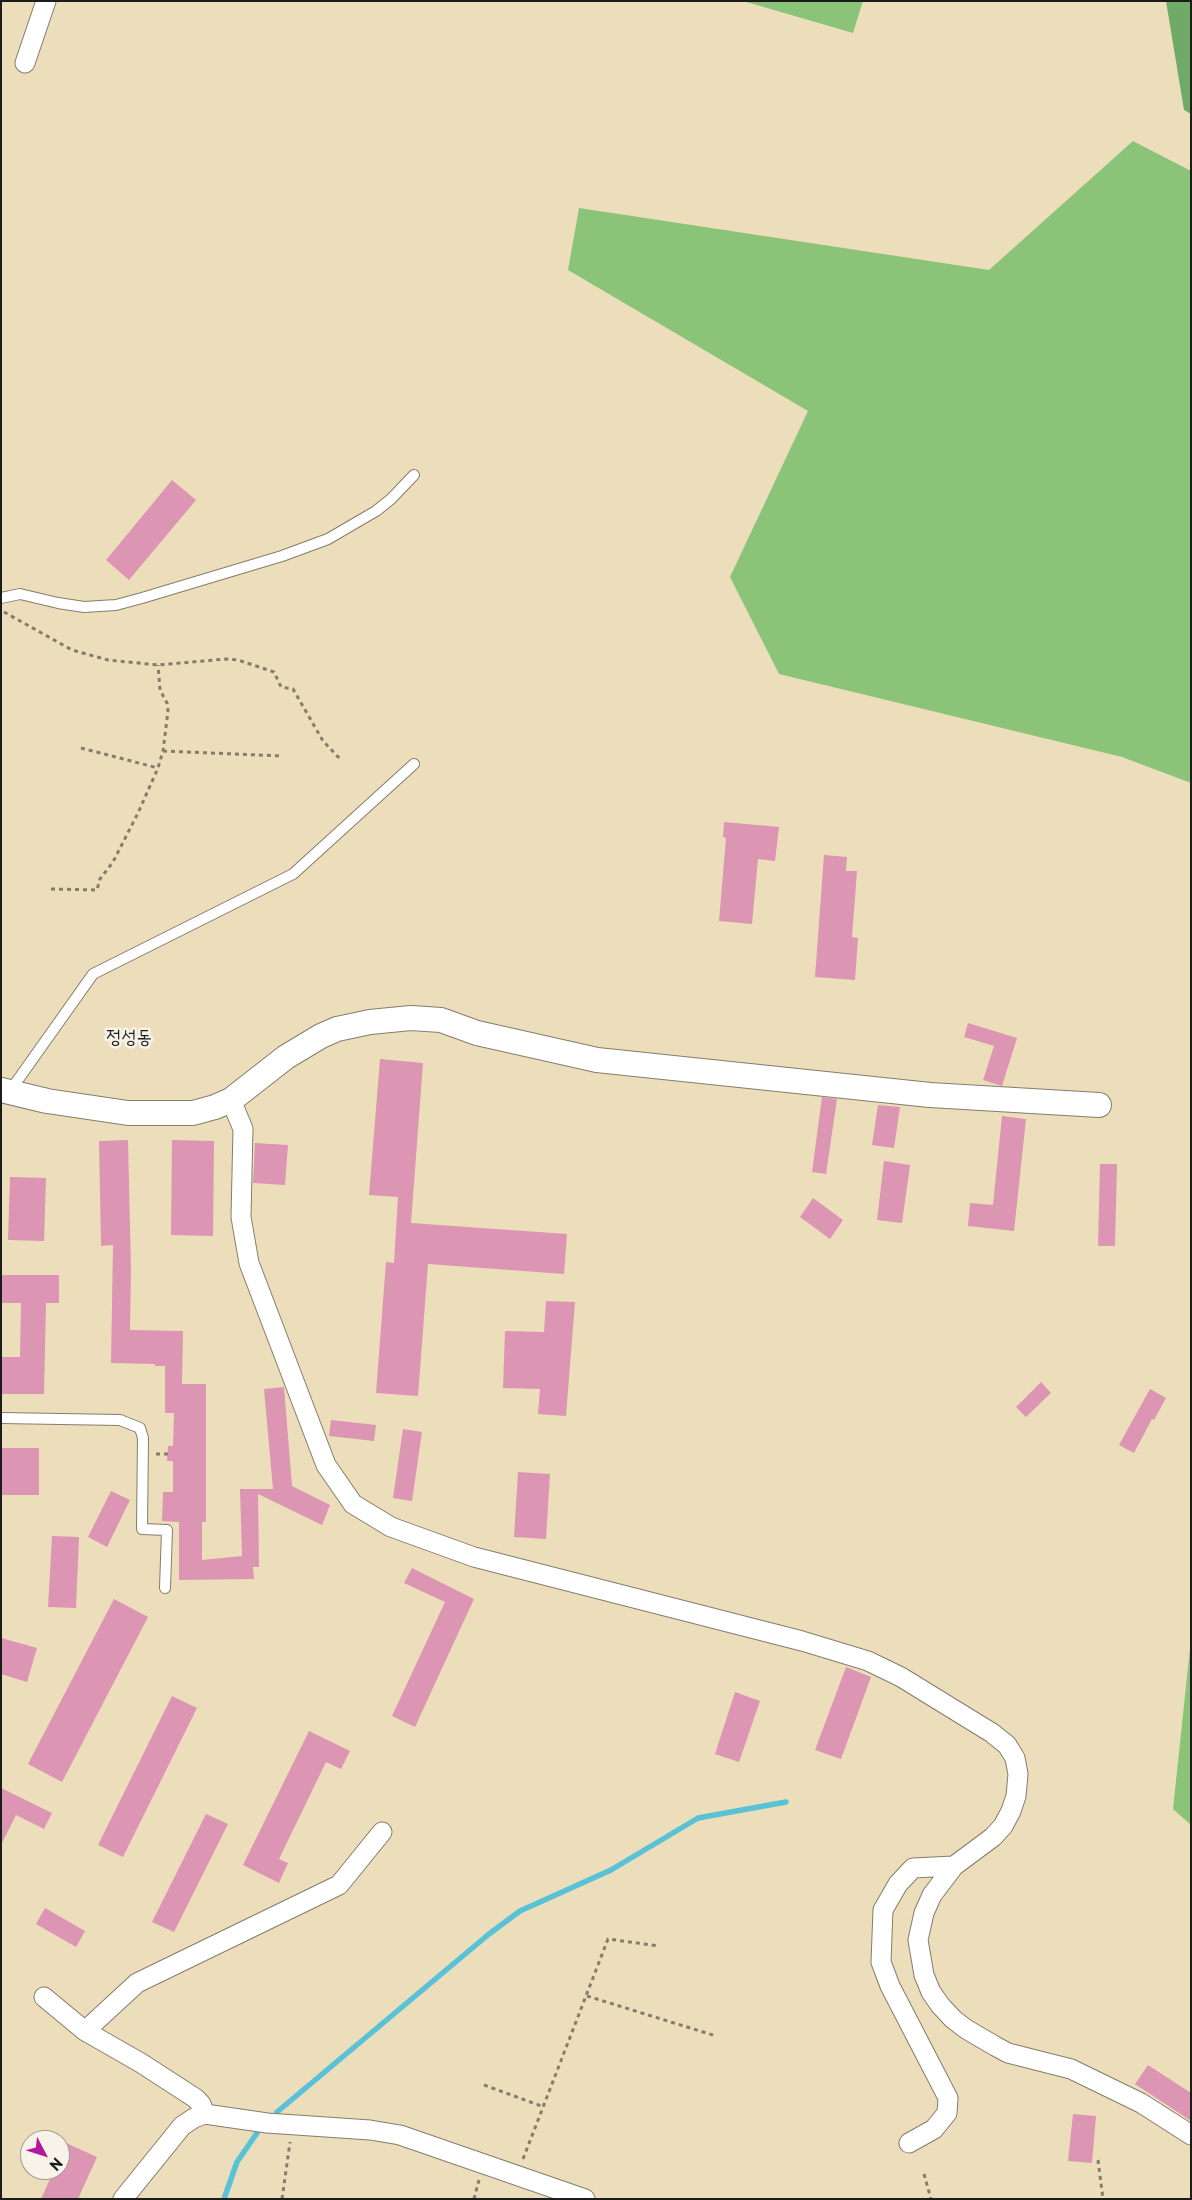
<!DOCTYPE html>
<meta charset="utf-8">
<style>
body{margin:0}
#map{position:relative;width:1192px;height:2200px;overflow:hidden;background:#ecdebb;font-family:"Playpen Sans",sans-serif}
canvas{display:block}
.frame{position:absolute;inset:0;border:2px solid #1c1c1c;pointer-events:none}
.north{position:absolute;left:20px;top:2130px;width:50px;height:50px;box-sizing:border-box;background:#f7f3e8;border:1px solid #9f9d96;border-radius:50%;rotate:130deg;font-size:14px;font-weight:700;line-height:20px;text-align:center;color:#1c1c1c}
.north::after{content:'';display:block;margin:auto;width:18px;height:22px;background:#b5179e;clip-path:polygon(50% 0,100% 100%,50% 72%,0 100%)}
</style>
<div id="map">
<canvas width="1192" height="2200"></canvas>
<div class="frame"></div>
<div class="north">N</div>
</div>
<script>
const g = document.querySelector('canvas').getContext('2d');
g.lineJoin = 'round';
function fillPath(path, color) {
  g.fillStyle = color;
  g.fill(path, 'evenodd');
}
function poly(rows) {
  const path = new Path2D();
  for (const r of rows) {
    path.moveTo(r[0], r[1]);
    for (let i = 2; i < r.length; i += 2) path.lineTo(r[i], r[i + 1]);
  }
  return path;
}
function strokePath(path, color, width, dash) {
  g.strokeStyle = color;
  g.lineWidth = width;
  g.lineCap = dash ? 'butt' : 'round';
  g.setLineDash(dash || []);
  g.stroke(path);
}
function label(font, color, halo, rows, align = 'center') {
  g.font = font + ' "Playpen Sans","Poor Story",sans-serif';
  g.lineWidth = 5;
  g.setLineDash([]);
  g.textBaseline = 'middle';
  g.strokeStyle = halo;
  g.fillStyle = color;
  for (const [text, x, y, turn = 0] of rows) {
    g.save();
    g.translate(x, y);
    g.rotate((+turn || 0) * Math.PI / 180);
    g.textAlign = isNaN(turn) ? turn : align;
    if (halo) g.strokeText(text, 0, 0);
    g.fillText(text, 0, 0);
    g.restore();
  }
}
const green = poly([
 [743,1,863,1,853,33],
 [1133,141,1191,171,1191,783,1122,757,779,674,730,577,808,411,568,270,579,208,989,270],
 [1191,1639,1191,1825,1173,1809]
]);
const forest = poly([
 [1166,1,1191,1,1191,114,1184,110]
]);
const stream = poly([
 [277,2112,489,1934,520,1911,611,1870,698,1818,786,1802],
 [224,2199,237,2162,257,2133]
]);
const building = poly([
 [172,480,196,500,129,580,106,560],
 [724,822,779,827,775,861,758,859,752,924,719,921,726,838,723,837],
 [824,855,847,857,846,871,857,871,852,937,858,938,855,980,815,977],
 [968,1023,1017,1038,1002,1086,983,1080,994,1046,964,1037],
 [380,1059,423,1063,411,1223,567,1234,564,1274,428,1264,418,1396,376,1393,386,1262,394,1263,398,1197,369,1195],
 [822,1097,837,1099,826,1174,812,1172],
 [878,1105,900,1107,894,1148,872,1145],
 [1002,1116,1026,1119,1014,1231,968,1226,970,1203,993,1205],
 [128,1140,131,1270,130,1330,183,1331,182,1384,206,1384,206,1522,202,1522,202,1560,242,1556,240,1489,273,1489,264,1389,284,1387,292,1486,330,1505,322,1525,258,1494,259,1567,253,1567,254,1579,179,1580,179,1522,162,1521,163,1492,173,1492,173,1461,167,1461,168,1446,173,1446,174,1413,165,1413,165,1366,155,1366,155,1364,111,1363,113,1245,101,1246,99,1141],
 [172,1140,214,1141,213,1236,171,1235],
 [255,1143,288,1145,285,1185,253,1183],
 [884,1161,910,1165,902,1223,877,1220],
 [1100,1164,1117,1164,1115,1246,1098,1246],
 [10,1177,46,1178,44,1241,8,1240],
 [813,1198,843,1220,830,1239,800,1217],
 [1,1275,59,1275,59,1303,46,1303,44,1394,1,1394,1,1357,20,1357,21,1303,1,1303],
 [546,1301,575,1302,566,1416,538,1414,540,1389,503,1388,505,1331,544,1332],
 [1041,1382,1051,1393,1026,1417,1016,1407],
 [1150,1389,1166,1398,1154,1420,1152,1419,1134,1453,1119,1445],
 [331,1420,376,1425,374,1441,329,1436],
 [403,1429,422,1432,412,1501,393,1498],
 [1,1448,39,1448,39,1495,1,1495],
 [518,1472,550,1474,546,1539,514,1537],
 [111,1491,130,1500,107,1547,88,1537],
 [52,1536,79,1537,76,1608,48,1607],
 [412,1568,474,1599,415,1727,392,1716,445,1602,404,1583],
 [114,1599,148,1617,62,1782,28,1764],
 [1,1638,37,1648,27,1682,1,1674],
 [846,1667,871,1677,841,1759,815,1750],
 [735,1692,760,1701,739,1762,715,1754],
 [172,1696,197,1708,123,1857,98,1845],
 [309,1731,350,1751,341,1769,326,1762,279,1859,288,1863,279,1883,243,1865],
 [1,1788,52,1813,44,1829,16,1815,1,1845],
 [206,1814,228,1824,174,1932,152,1922],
 [45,1908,85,1931,76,1947,36,1924],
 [1148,2065,1191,2093,1191,2121,1135,2084],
 [1073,2114,1096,2116,1092,2163,1068,2161],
 [66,2143,97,2157,78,2199,41,2199,54,2170,60,2170,60,2157]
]);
const path = poly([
 [4,612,72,650,108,660,158,665,226,659,238,660,274,672,281,687,293,689,323,741,342,761],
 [81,748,158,768],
 [163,751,282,756],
 [51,889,97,890,100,879,113,862,138,813,158,768,163,751,168,711,167,703,160,690,158,665],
 [156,1454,168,1454],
 [587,1996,716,2036],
 [484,2085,544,2107],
 [523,2159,608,1939,659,1946],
 [1098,2160,1103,2199],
 [924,2174,931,2199],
 [282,2199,290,2142],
 [474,2199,479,2180]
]);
const service = poly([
 [1,598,20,594,58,603,84,607,116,605,142,598,282,556,328,539,376,511,391,499,414,475],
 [10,1091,93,974,293,874,414,764],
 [1,1418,120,1420,140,1428,143,1438,142,1529,167,1530,165,1588]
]);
const minor = poly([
 [25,63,46,1],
 [231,1100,243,1129,241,1217,249,1263,326,1465,353,1504,391,1527,474,1557,802,1641,868,1661,901,1677,992,1733,1007,1745,1015,1758,1018,1774,1016,1796,1011,1811,1003,1826,993,1837,954,1866,932,1895,924,1913,918,1940,924,1975,931,1992,940,2005,953,2019,966,2029,995,2046,1008,2053,1071,2069,1141,2103,1191,2135],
 [44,1997,85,2031,141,2063,195,2098,201,2104,205,2114],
 [85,2031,137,1983,339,1885,382,1832],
 [909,2143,934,2129,947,2113,948,2098,890,1986,881,1962,883,1910,898,1884,913,1868,954,1866],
 [123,2199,182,2126,194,2118,205,2114,267,2123,370,2130,400,2135,585,2199]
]);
const tertiary = poly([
 [1,1090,47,1101,128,1113,193,1113,215,1107,231,1100,286,1057,321,1036,337,1029,370,1022,411,1018,441,1020,477,1033,597,1060,930,1095,1099,1105]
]);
const neighbourhoodNames = [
 ["정성동",129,1038]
];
fillPath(green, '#8bc478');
fillPath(forest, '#70aa68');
strokePath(stream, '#59c2d6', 5.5);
fillPath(building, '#dc95b3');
strokePath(service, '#847d6c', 12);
strokePath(minor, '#847d6c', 21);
strokePath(tertiary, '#847d6c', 26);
strokePath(path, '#847d6c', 3, [4, 4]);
strokePath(service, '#fff', 10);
strokePath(minor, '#fff', 19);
strokePath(tertiary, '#fff', 24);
label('19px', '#1c1c1c', '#f7f3e8', neighbourhoodNames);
</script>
